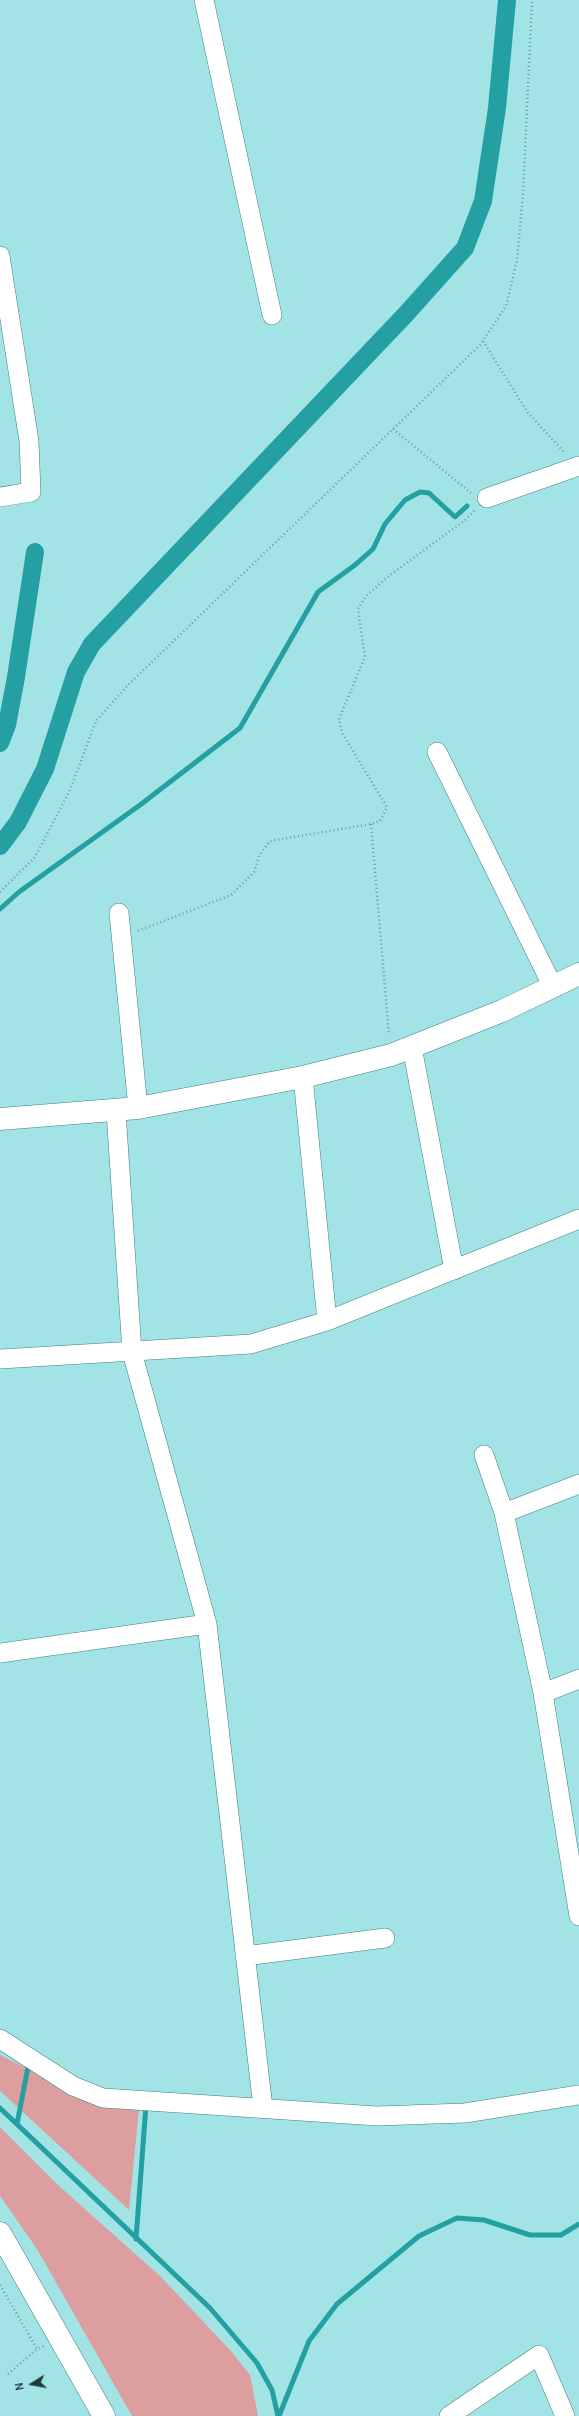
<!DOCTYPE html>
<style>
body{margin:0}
#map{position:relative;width:579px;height:2416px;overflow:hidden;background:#a2e4e6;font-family:Karla,sans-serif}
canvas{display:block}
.north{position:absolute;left:12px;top:2364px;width:40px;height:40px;-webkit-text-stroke:3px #a2e4e6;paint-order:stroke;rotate:259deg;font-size:11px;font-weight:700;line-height:16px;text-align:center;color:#1f3a3b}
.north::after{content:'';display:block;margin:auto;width:14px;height:18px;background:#1f3a3b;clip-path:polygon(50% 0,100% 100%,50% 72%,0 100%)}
</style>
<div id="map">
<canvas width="579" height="2416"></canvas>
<div class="north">N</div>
</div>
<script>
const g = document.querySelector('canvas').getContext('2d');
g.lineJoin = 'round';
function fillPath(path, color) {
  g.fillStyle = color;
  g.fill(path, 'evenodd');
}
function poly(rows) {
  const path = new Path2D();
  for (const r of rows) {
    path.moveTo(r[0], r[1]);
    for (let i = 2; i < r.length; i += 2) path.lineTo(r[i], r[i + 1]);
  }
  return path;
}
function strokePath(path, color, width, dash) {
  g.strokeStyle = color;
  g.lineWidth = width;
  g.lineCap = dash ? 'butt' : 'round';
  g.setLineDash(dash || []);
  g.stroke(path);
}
const green = poly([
 [0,2055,92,2101,139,2109,129,2210,0,2091],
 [0,2127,58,2185,160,2276,231,2351,250,2375,258,2416,132,2416,37,2249,0,2196]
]);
const stream = poly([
 [0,909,19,892,140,805,240,728,318,592,355,565,373,549,385,524,405,500,420,492,429,493,455,517,467,506],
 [0,2108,210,2308,257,2363,272,2390,278,2416],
 [17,2124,29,2062],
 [136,2239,146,2105],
 [279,2416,309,2341,337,2304,419,2236,457,2218,484,2220,530,2235,561,2235,579,2224]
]);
const canal = poly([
 [0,743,7,725,16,677,35,552],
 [0,846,18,822,45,769,76,672,92,644,406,314,465,248,483,201,497,108,507,0]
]);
const path = poly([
 [483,341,528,413,565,453],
 [393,429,471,493],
 [371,824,389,1035],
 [0,892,35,857,70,790,96,721,128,685,480,345,506,306,517,260,523,195,532,0],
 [138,931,231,895,254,872,259,856,270,841,371,824,380,821,387,807,342,733,339,719,365,657,358,609,366,596,389,576,465,520,475,510],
 [0,2285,37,2349,44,2346],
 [8,2374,37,2349]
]);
const minor = poly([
 [204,0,272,315],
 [0,256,29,441,31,492,0,497],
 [487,498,579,466],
 [437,752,553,987],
 [119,913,138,1108],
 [412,1047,454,1270],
 [303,1077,327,1321],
 [116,1111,132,1352,207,1624,263,2108],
 [0,1359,251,1344,327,1321,579,1219],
 [484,1455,504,1513,543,1693,579,1916],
 [504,1513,579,1484],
 [0,1653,207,1624],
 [543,1693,579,1679],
 [245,1956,385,1938],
 [0,2039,73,2086,103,2098,377,2116,465,2113,579,2095],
 [449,2416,539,2355,565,2416]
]);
const major = poly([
 [0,1119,138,1108,303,1077,391,1055,502,1011,579,974],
 [0,2233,104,2416]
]);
fillPath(green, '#dd9e9f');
strokePath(stream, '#24a0a3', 5);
strokePath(canal, '#24a0a3', 18);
strokePath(minor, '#3e7f81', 20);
strokePath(major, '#3e7f81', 23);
strokePath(path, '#6b9d9f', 2.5, [1, 3]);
strokePath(minor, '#fff', 19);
strokePath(major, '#fff', 22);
</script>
